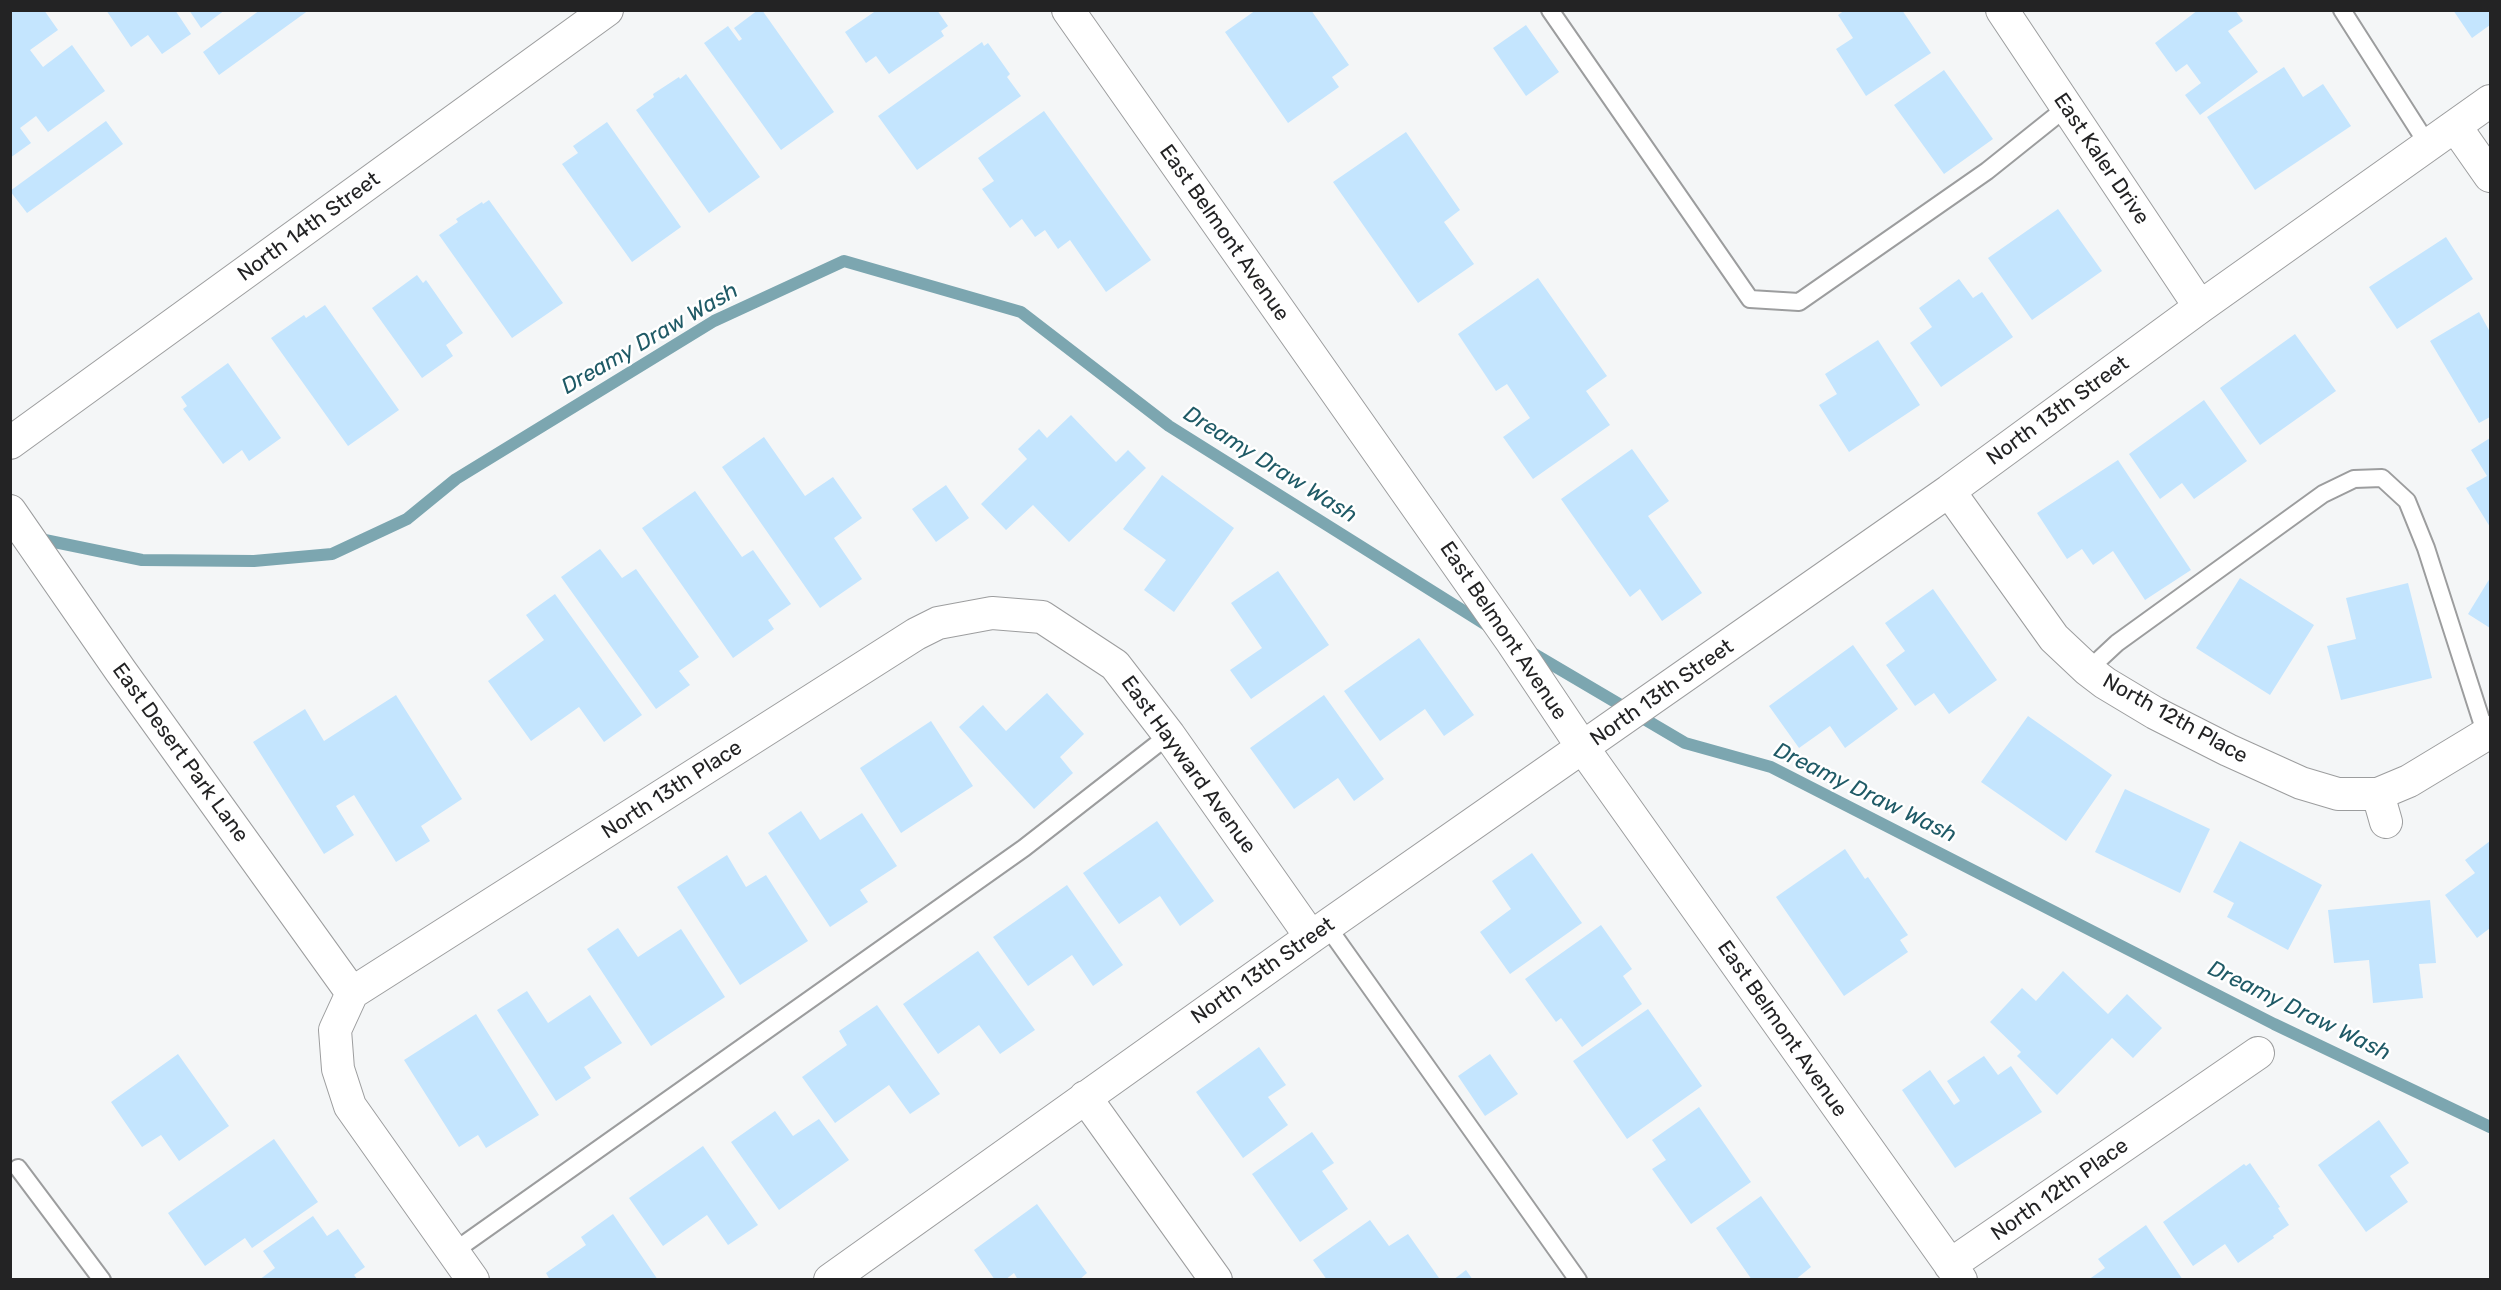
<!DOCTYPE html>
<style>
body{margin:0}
#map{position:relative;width:2501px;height:1290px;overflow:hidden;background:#f4f6f7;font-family:Rubik,sans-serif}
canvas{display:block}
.frame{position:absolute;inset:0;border:12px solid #232324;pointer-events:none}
</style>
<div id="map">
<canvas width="2501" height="1290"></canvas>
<div class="frame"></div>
</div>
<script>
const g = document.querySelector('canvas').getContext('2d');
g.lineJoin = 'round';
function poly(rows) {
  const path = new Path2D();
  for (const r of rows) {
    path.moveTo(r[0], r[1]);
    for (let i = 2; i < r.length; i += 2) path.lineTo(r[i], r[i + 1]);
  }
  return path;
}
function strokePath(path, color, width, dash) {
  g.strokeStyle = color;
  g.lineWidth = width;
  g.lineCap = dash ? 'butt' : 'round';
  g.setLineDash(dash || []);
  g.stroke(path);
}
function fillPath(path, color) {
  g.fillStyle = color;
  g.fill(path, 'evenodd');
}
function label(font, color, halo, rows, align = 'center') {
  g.font = font + ' Rubik,sans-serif';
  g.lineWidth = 5;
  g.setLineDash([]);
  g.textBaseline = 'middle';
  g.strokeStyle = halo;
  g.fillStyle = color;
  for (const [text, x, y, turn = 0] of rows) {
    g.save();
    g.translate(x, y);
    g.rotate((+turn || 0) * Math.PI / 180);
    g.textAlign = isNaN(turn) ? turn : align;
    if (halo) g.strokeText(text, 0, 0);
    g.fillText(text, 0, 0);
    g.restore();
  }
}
const stream = poly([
 [35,538,142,560,254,561,332,554,407,519,456,479,714,321,844,261,1021,312,1169,426,1491,628],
 [1529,651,1685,743,1771,767,2274,1024,2490,1127]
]);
const building = poly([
 [10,10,44,10,58,30,30,50,43,67,72,45,105,91,48,132,36,116,20,128,31,143,10,158],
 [106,10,175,10,191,34,162,54,148,35,131,47],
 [189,10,225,10,201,28],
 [260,10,309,10,219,75,203,52],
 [758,10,762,10,834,112,781,150,704,43,728,26,739,41,742,39,734,28],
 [877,10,937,10,948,26,941,31,944,36,889,74,876,56,866,63,845,32],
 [1256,10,1311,10,1349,65,1332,77,1339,87,1288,123,1225,32],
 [1845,10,1902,10,1931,53,1866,96,1836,49,1853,38,1838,15],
 [2198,10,2235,10,2243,21,2228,31,2258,72,2200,115,2185,95,2201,83,2187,64,2176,72,2155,43],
 [2453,10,2490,10,2490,25,2472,38],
 [1526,25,1559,72,1526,96,1493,48],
 [982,42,984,46,988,43,1010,74,1007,77,1021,96,917,170,878,116],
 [2284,67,2303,97,2323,84,2351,126,2255,190,2207,117],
 [1944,70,1993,139,1944,174,1894,105],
 [686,74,760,177,709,213,636,110,654,97,653,94,679,77,680,79],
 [1044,111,1151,260,1106,292,1070,240,1058,249,1045,230,1035,237,1022,219,1010,228,982,189,994,181,978,158],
 [106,121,123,144,27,213,10,191],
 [607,122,681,227,632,262,562,164,578,153,573,146],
 [1406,132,1460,210,1444,222,1474,264,1418,303,1333,182],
 [489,200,563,303,512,338,439,235,458,222,456,219,482,202,483,204],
 [2058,209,2102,271,2032,320,1988,258],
 [2446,237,2473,279,2397,329,2369,287],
 [417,275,423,283,426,280,463,333,446,345,453,356,422,378,372,308],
 [1538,278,1607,376,1586,391,1610,425,1533,479,1503,437,1530,418,1507,384,1496,391,1458,334],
 [1959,279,1973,298,1982,292,2013,337,1941,387,1910,343,1932,327,1919,308],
 [325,305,399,410,348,446,271,338,304,315,306,318],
 [2479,312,2490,332,2490,417,2479,423,2430,341],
 [2295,334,2336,391,2260,445,2220,388],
 [1878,340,1920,405,1849,452,1819,405,1837,394,1825,374],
 [228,363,281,438,249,461,242,450,223,464,183,409,187,406,181,397],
 [2204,400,2247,461,2194,499,2182,483,2160,499,2129,454],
 [1071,415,1116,462,1128,450,1146,468,1069,542,1033,505,1006,530,981,504,1027,459,1018,449,1039,429,1047,438],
 [764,437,805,496,833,477,862,518,834,538,862,579,820,608,722,467],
 [2490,438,2490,527,2466,488,2487,476,2471,450],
 [1632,449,1669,501,1648,516,1702,593,1662,621,1640,589,1630,597,1561,499],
 [2118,460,2191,570,2145,600,2113,551,2093,565,2082,549,2067,559,2037,513],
 [1162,475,1234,528,1174,612,1144,590,1166,560,1123,529],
 [946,485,969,518,936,542,912,509],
 [695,491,742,557,753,550,791,604,768,620,774,629,733,658,642,528],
 [600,549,622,578,636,569,699,657,679,671,690,685,656,709,561,577],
 [1278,571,1329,645,1251,699,1230,670,1262,648,1231,603],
 [2240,578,2314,625,2270,695,2196,648],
 [2490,578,2490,628,2468,614],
 [2408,583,2432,678,2341,700,2327,646,2356,639,2346,598],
 [1933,589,1997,680,1949,714,1934,693,1915,706,1886,665,1905,651,1885,623],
 [555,594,642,715,604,742,579,707,531,741,488,681,544,640,526,615],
 [1419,638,1474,715,1444,736,1425,709,1380,741,1344,691],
 [1853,645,1898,709,1845,748,1830,726,1799,748,1769,706],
 [1047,693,1084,734,1060,757,1073,773,1034,809,959,727,983,705,1006,731],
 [396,695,462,799,421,826,430,841,396,862,354,795,336,806,354,835,324,854,253,742,305,709,324,741],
 [1324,695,1384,779,1354,801,1338,778,1294,809,1250,748],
 [2028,716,2112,775,2066,841,1981,782],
 [931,721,973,786,901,833,860,768],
 [2125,789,2210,829,2180,893,2095,852],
 [801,811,820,840,862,813,897,866,860,890,868,902,830,927,768,833],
 [1157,821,1214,901,1180,926,1160,896,1119,924,1083,873],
 [2240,841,2322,885,2288,950,2227,917,2234,903,2213,892],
 [2490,841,2490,928,2477,938,2445,895,2475,873,2465,860],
 [1845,849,1865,879,1868,877,1908,935,1900,940,1908,952,1844,996,1776,897],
 [1532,853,1582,923,1510,974,1480,932,1511,909,1492,881],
 [727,855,746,887,766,875,808,941,740,985,677,887],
 [1067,885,1123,965,1093,986,1072,955,1028,986,993,937],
 [2430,900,2436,963,2419,964,2423,998,2373,1003,2369,960,2334,963,2328,910],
 [1601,925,1632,969,1623,976,1642,1004,1582,1047,1561,1018,1556,1022,1525,979],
 [618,928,638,957,681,929,725,997,651,1046,587,949],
 [978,951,1035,1030,1000,1054,979,1025,938,1054,903,1004],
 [2063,971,2108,1014,2127,994,2162,1028,2133,1058,2112,1038,2057,1095,2017,1056,2021,1052,1990,1022,2022,988,2036,1001],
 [527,991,548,1023,590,995,622,1043,584,1067,591,1078,556,1101,497,1010],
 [877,1005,940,1094,910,1114,889,1085,835,1123,802,1077,847,1045,839,1031],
 [1648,1009,1702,1086,1627,1139,1573,1061],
 [476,1014,539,1115,486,1148,478,1135,459,1147,404,1060],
 [1259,1047,1286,1085,1268,1097,1288,1125,1243,1158,1196,1092],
 [178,1054,229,1126,179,1161,161,1135,142,1147,111,1102],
 [1490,1054,1518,1094,1485,1116,1458,1076],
 [1984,1056,1998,1075,2011,1066,2042,1112,1955,1168,1902,1090,1930,1070,1954,1105,1960,1101,1947,1081],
 [1699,1107,1751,1182,1691,1224,1652,1169,1666,1160,1652,1140],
 [775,1111,793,1136,819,1119,849,1160,779,1210,731,1142],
 [2379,1120,2409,1163,2390,1176,2408,1202,2366,1232,2318,1165],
 [1312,1132,1334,1163,1322,1171,1348,1209,1300,1242,1252,1174],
 [274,1139,318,1202,252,1248,245,1238,205,1266,168,1213],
 [703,1146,758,1225,728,1245,707,1215,663,1246,629,1198],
 [2250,1163,2280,1207,2278,1208,2289,1225,2273,1236,2274,1238,2238,1263,2225,1244,2193,1266,2163,1222,2244,1164,2246,1166],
 [1761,1196,1811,1267,1795,1280,1752,1280,1716,1228],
 [1037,1204,1087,1273,1079,1280,1018,1280,1014,1273,1005,1280,995,1280,974,1250],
 [613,1214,658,1280,550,1280,546,1273,586,1245,581,1237],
 [313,1216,327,1236,338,1229,365,1267,354,1275,358,1280,259,1280,275,1268,263,1251],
 [1370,1220,1389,1246,1408,1234,1439,1278,1327,1280,1313,1260],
 [2146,1225,2183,1280,2088,1280,2105,1268,2098,1259],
 [1466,1270,1473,1280,1453,1280]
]);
const lane = poly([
 [1550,10,1750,299,1799,302,1987,171,2067,107],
 [2342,10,2428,145],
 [2088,670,2117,643,2323,494,2354,479,2382,478,2407,501,2426,548,2486,735],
 [1327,926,1578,1280],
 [18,1168,102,1280],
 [453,1252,1024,848,1169,735]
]);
const street = poly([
 [1068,10,1512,642,1583,748,1961,1280],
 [2002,10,2200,307],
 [2455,126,2490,176],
 [10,443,607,10],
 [1949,491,2054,638,2088,670,2105,683,2155,713,2228,750,2301,783,2338,794,2378,794,2409,781,2490,732],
 [10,511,120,670,352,993],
 [2378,794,2386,822],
 [1085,1097,1216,1280],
 [1950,1265,2258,1053],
 [473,1280,350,1106,338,1069,335,1030,352,993,916,634,938,623,992,613,1042,617,1115,665,1169,735,1311,937],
 [830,1280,1311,937,1949,491,2200,307,2490,101]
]);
const streetNames = [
 ["East Kaler Drive",2101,159,56],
 ["North 14th Street",309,227,-36],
 ["East Belmont Avenue",1224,233,55],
 ["North 13th Street",2058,411,-36],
 ["East Belmont Avenue",1503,631,56],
 ["North 13th Street",1662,693,-35],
 ["North 12th Place",2175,719,29],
 ["East Desert Park Lane",180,753,54],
 ["East Hayward Avenue",1188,765,54],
 ["North 13th Place",672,790,-33],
 ["North 13th Street",1263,971,-35],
 ["East Belmont Avenue",1782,1029,55],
 ["North 12th Place",2060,1190,-35]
];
const waterNames = [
 ["Dreamy Draw Wash",650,339,-30],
 ["Dreamy Draw Wash",1270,465,32],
 ["Dreamy Draw Wash",1865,793,26],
 ["Dreamy Draw Wash",2299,1011,26]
];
strokePath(stream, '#7ca6b0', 12);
fillPath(building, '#c4e5fe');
strokePath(lane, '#9c9d9e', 20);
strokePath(street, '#9c9d9e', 34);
strokePath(lane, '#fff', 16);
strokePath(street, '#fff', 32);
label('21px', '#232324', '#fff', streetNames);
label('italic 22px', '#1f5a66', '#fff', waterNames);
</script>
